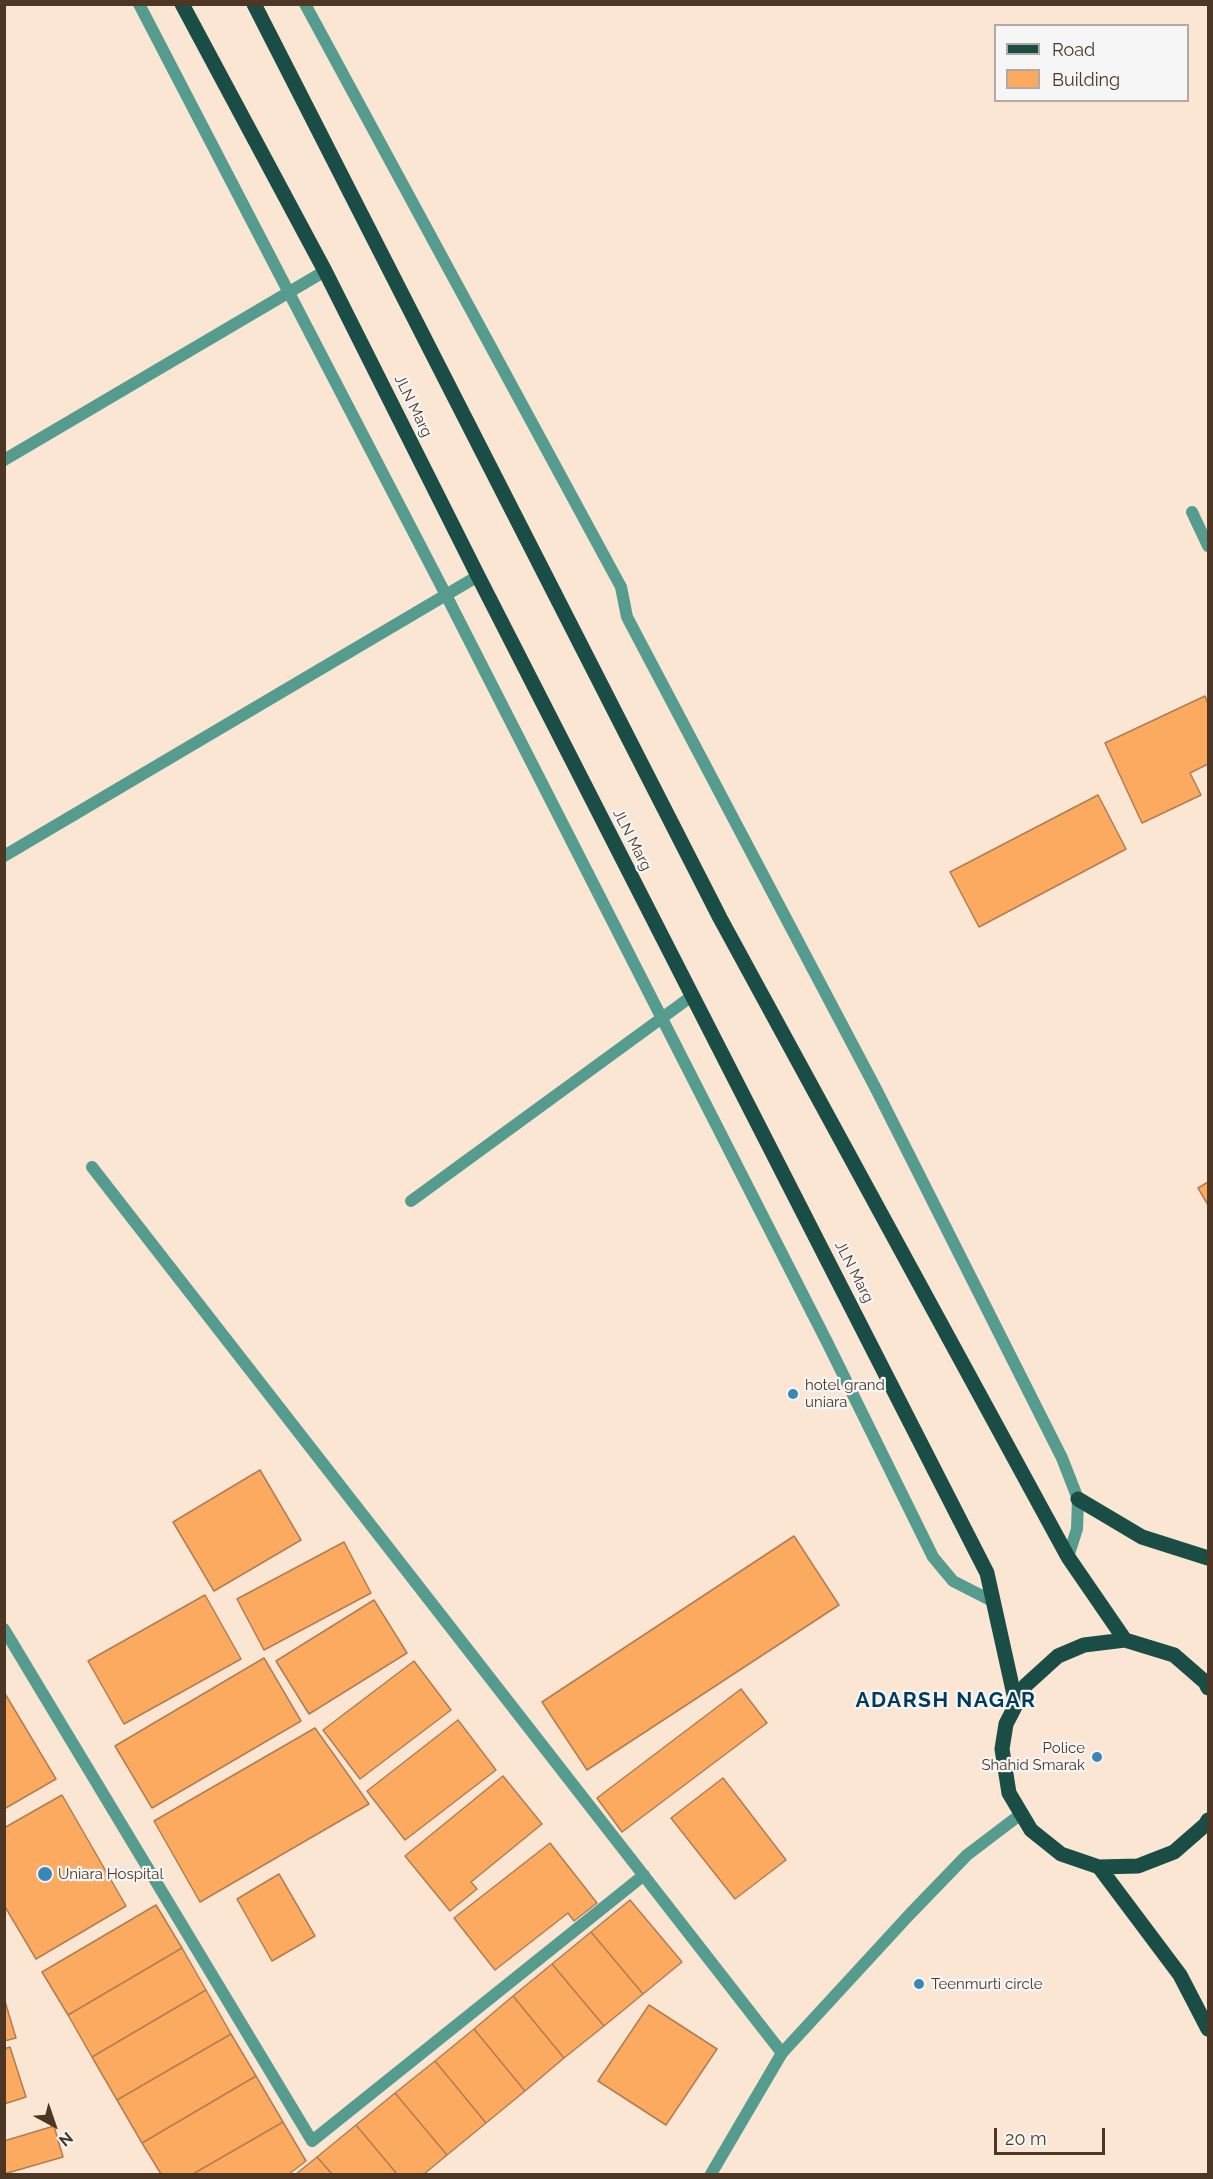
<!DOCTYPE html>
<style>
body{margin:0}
#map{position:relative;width:1213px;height:2179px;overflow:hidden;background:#fbe5d3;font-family:Raleway,sans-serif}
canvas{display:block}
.frame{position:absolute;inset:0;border:6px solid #4d3724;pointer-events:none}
.legend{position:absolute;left:994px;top:24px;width:195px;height:78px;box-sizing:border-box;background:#f6f6f6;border:2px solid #b2aaa2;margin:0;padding:8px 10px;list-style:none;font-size:18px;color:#4d3724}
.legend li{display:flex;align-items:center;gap:12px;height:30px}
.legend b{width:30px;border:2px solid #b2aaa2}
.north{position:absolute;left:24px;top:2095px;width:60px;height:60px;-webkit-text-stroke:4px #f6f6f6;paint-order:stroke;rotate:140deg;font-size:16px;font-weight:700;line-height:24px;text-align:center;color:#4d3724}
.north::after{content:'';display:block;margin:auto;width:21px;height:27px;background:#4d3724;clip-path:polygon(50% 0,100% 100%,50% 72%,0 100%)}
.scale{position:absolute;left:994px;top:2128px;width:111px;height:27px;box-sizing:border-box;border:3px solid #4d3724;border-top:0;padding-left:8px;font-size:18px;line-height:21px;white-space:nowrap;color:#4d3724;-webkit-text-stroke:4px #f6f6f6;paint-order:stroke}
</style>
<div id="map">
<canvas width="1213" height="2179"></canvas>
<div class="frame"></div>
<ul class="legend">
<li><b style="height:8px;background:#1a4d45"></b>Road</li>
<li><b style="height:16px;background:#fdaa61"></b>Building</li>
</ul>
<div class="north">N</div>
<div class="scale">20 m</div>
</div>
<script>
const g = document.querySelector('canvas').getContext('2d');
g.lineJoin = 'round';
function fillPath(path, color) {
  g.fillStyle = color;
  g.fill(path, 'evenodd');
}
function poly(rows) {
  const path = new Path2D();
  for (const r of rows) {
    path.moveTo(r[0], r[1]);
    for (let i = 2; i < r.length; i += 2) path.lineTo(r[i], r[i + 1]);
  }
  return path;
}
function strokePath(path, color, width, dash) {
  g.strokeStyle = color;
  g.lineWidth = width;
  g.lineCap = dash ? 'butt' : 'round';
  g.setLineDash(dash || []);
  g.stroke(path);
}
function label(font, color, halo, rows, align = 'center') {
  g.font = font + ' Raleway,sans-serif';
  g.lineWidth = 4.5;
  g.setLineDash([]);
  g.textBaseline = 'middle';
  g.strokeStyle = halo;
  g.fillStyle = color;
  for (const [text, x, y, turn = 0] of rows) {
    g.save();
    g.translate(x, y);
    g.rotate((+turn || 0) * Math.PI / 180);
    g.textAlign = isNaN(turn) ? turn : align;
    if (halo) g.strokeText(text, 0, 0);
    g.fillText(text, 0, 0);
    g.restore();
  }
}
const building = poly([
 [1205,696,1208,704,1208,764,1190,773,1201,795,1142,823,1105,743,1205,696],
 [1098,795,1126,849,979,927,950,872,1098,795],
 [1208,1182,1208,1205,1198,1188,1208,1182],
 [260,1470,301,1540,214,1591,173,1522,260,1470],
 [794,1536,839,1605,587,1770,542,1702,794,1536],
 [344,1542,371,1593,264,1650,237,1599,344,1542],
 [205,1595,241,1659,124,1724,88,1661,205,1595],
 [374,1600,407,1653,309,1714,276,1661,374,1600],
 [264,1658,301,1721,152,1808,115,1746,264,1658],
 [414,1661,451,1710,360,1779,323,1730,414,1661],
 [741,1689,767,1723,622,1832,597,1798,741,1689],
 [4,1692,56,1779,4,1809,4,1692],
 [458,1720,496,1770,405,1840,367,1791,458,1720],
 [315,1728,369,1804,200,1902,154,1821,315,1728],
 [503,1776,542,1824,471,1882,477,1889,450,1911,405,1856,503,1776],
 [723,1778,786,1860,735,1899,671,1818,723,1778],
 [62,1795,126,1906,36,1959,4,1905,4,1828,62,1795],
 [550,1843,597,1903,574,1921,568,1913,495,1970,454,1918,550,1843],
 [279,1874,315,1936,272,1961,237,1899,279,1874],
 [630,1900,682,1962,643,1994,591,1932,630,1900],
 [156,1905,182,1948,68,2015,42,1972,156,1905],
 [591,1932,643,1994,604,2026,552,1964,591,1932],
 [182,1948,206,1990,92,2057,68,2015,182,1948],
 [552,1964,604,2026,564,2058,513,1996,552,1964],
 [206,1990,231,2034,117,2100,92,2057,206,1990],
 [513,1996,564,2058,525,2091,474,2029,513,1996],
 [4,1998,16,2038,4,2041,4,1998],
 [649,2005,717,2049,666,2125,598,2081,649,2005],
 [474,2029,525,2091,486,2123,435,2061,474,2029],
 [231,2034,256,2076,142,2143,117,2100,231,2034],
 [10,2047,26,2097,4,2104,4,2049,10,2047],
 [435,2061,486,2123,447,2155,395,2093,435,2061],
 [256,2076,283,2122,193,2174,161,2174,142,2143,256,2076],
 [395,2093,447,2155,424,2174,397,2174,356,2125,395,2093],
 [283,2122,306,2161,289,2174,193,2174,283,2122],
 [356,2125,397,2174,332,2174,317,2157,356,2125],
 [54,2126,63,2157,4,2174,4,2141,54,2126],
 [317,2157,332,2174,296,2174,317,2157]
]);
const service = poly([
 [411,1201,692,996]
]);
const minor = poly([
 [4,460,325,271],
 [1192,512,1208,546],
 [4,856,478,576],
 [92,1167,782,2053],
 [4,1629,312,2141,644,1875]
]);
const tertiary = poly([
 [139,4,446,595,827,1342,933,1557,953,1581,994,1602],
 [305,4,621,587,627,617,876,1089,1062,1458,1078,1499,1077,1529,1068,1557],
 [711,2174,782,2053,910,1914,967,1855,1021,1814]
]);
const primary = poly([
 [182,4,325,271,478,576,987,1573,1016,1704],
 [254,4,720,918,1068,1557,1125,1640],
 [1078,1499,1142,1537,1208,1558],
 [1208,1688,1205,1682,1174,1655,1125,1640,1084,1645,1058,1656,1026,1685,1006,1724,1002,1749,1009,1793,1031,1830,1061,1854,1099,1867,1138,1866,1174,1852,1205,1825,1208,1820],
 [1099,1867,1180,1975,1208,2029]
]);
const markers = [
 [793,1394,6,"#3986b9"],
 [1097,1757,6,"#3986b9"],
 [45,1874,8,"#3986b9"],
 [919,1984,6,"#3986b9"]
];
const streetNames = [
 ["JLN Marg",413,406,64],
 ["JLN Marg",632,840,63],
 ["JLN Marg",854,1272,63]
];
const poiNames = [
 ["hotel grand",805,1385],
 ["uniara",805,1402],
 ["Police",1085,1748,"right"],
 ["Shahid Smarak",1085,1765,"right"],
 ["Uniara Hospital",58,1874],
 ["Teenmurti circle",931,1984]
];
const districtNames = [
 ["ADARSH NAGAR",946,1701]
];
fillPath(building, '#fdaa61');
strokePath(building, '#b07d52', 1.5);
strokePath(service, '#559c8f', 12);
strokePath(minor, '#559c8f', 12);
strokePath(tertiary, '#559c8f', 12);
strokePath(primary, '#1a4d45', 15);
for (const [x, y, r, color] of markers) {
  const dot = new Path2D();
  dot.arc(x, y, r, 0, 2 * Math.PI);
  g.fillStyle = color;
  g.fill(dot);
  strokePath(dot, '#f6f6f6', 2);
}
label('15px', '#4d3724', '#f6f6f6', streetNames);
label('15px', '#4d3724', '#f6f6f6', poiNames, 'left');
g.letterSpacing = '1.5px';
label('bold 21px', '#003b5c', '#f6f6f6', districtNames);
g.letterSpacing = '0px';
</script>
